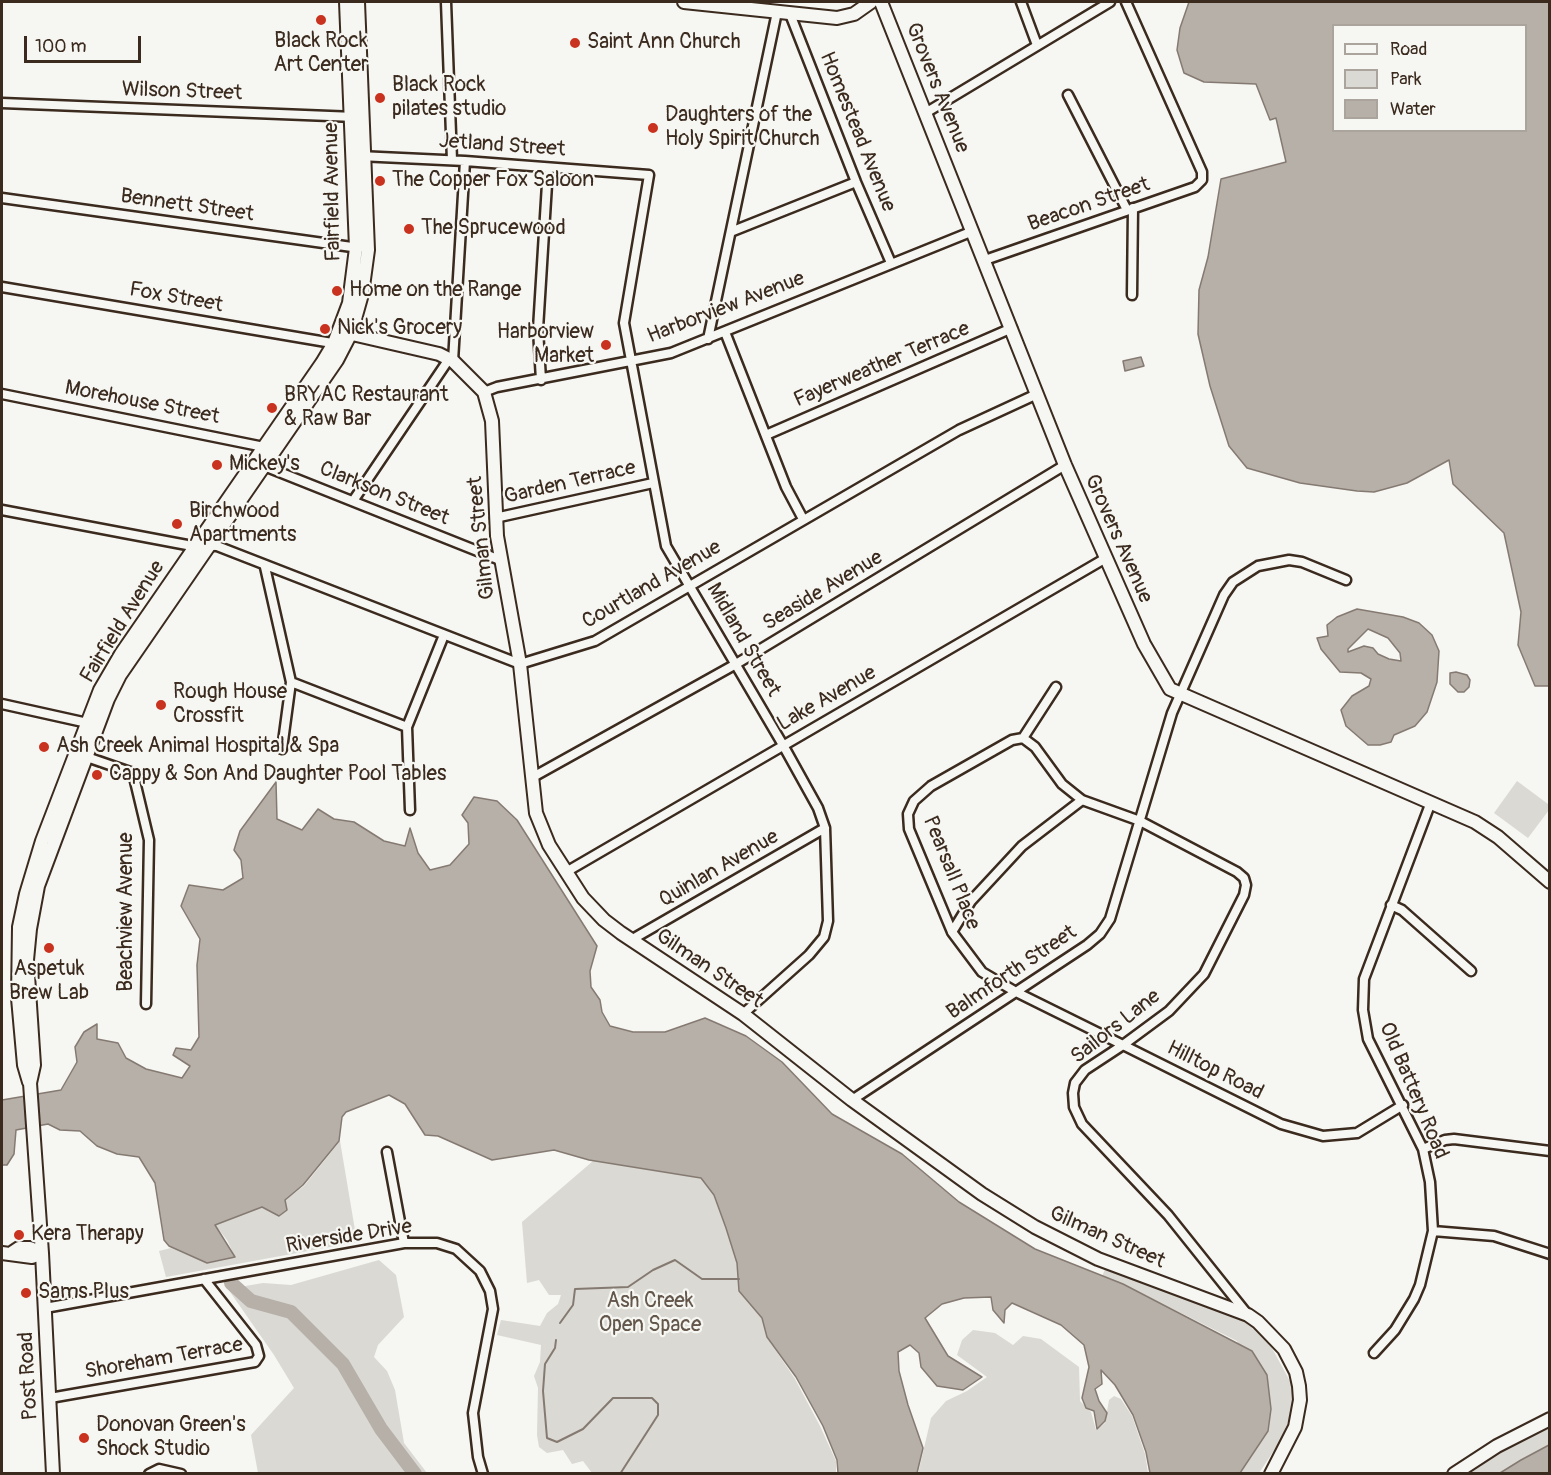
<!DOCTYPE html>
<style>
body{margin:0}
#map{position:relative;width:1551px;height:1475px;overflow:hidden;background:#f6f6f2;font-family:Pangolin,sans-serif}
canvas{display:block}
.frame{position:absolute;inset:0;border:3px solid #3b2a1e;pointer-events:none}
.legend{position:absolute;left:1332px;top:24px;width:195px;height:108px;box-sizing:border-box;background:#f6f6f2;border:2px solid #aba49d;margin:0;padding:8px 10px;list-style:none;font-size:18px;color:#3b2a1e}
.legend li{display:flex;align-items:center;gap:12px;height:30px}
.legend b{width:30px;border:2px solid #aba49d}
.scale{position:absolute;left:24px;top:36px;width:117px;height:27px;box-sizing:border-box;border:3px solid #3b2a1e;border-top:0;padding-left:8px;font-size:18px;line-height:21px;white-space:nowrap;color:#3b2a1e;-webkit-text-stroke:4px #f6f6f2;paint-order:stroke}
</style>
<div id="map">
<canvas width="1551" height="1475"></canvas>
<div class="frame"></div>
<ul class="legend">
<li><b style="height:8px;background:#f6f6f2"></b>Road</li>
<li><b style="height:16px;background:#dad9d3"></b>Park</li>
<li><b style="height:16px;background:#b6b0a9"></b>Water</li>
</ul>
<div class="scale">100 m</div>
</div>
<script>
const g = document.querySelector('canvas').getContext('2d');
g.lineJoin = 'round';
function fillPath(path, color) {
  g.fillStyle = color;
  g.fill(path, 'evenodd');
}
function poly(rows) {
  const path = new Path2D();
  for (const r of rows) {
    path.moveTo(r[0], r[1]);
    for (let i = 2; i < r.length; i += 2) path.lineTo(r[i], r[i + 1]);
  }
  return path;
}
function strokePath(path, color, width, dash) {
  g.strokeStyle = color;
  g.lineWidth = width;
  g.lineCap = dash ? 'butt' : 'round';
  g.setLineDash(dash || []);
  g.stroke(path);
}
function label(font, color, halo, rows, align = 'center') {
  g.font = font + ' Pangolin,sans-serif';
  g.lineWidth = 4.5;
  g.setLineDash([]);
  g.textBaseline = 'middle';
  g.strokeStyle = halo;
  g.fillStyle = color;
  for (const [text, x, y, turn = 0] of rows) {
    g.save();
    g.translate(x, y);
    g.rotate((+turn || 0) * Math.PI / 180);
    g.textAlign = isNaN(turn) ? turn : align;
    if (halo) g.strokeText(text, 0, 0);
    g.fillText(text, 0, 0);
    g.restore();
  }
}
const green = poly([
 [1517,781,1548,804,1549,810,1528,838,1494,813],
 [340,1141,357,1242,166,1277,159,1251,171,1248,207,1263,235,1257,227,1240,215,1225,262,1207,280,1216,287,1210,285,1200,304,1186],
 [600,1155,706,1175,717,1191,772,1336,768,1339,795,1379,820,1426,836,1461,836,1473,592,1473,583,1461,572,1464,563,1450,547,1453,539,1447,537,1435,538,1388,534,1376,540,1362,541,1345,497,1335,501,1320,540,1326,547,1313,558,1304,561,1295,549,1295,539,1280,527,1283,522,1222],
 [379,1260,396,1275,404,1317,378,1345,374,1357,387,1371,395,1390,404,1443,427,1473,258,1473,251,1435,294,1388,274,1355,228,1289,263,1283,291,1285],
 [1105,1269,1247,1322,1267,1339,1292,1385,1294,1401,1291,1415,1279,1443,1259,1473,1240,1473,1268,1431,1237,1341,1123,1284,1102,1277],
 [973,1330,995,1333,1013,1345,1023,1336,1041,1339,1079,1367,1080,1401,1091,1412,1096,1430,1105,1423,1109,1400,1114,1396,1121,1399,1132,1416,1145,1454,1148,1473,918,1474,931,1418,946,1401,967,1391,987,1377,957,1355,962,1340],
 [1549,1428,1549,1445,1500,1473,1467,1474,1489,1458]
]);
const water = poly([
 [1189,2,1549,2,1549,686,1535,686,1518,645,1521,612,1504,533,1453,484,1449,460,1407,483,1374,492,1357,491,1300,483,1247,468,1229,446,1210,386,1198,334,1199,290,1208,257,1221,179,1286,162,1276,118,1270,120,1256,84,1204,82,1184,73,1177,50,1180,28,1189,2],
 [1334,26,1526,26,1526,130,1334,130,1334,26],
 [1141,357,1144,366,1125,371,1123,361,1141,357],
 [1357,609,1403,617,1419,623,1432,635,1439,651,1437,682,1427,712,1415,726,1394,735,1391,742,1380,745,1368,745,1346,726,1341,710,1352,696,1369,686,1371,679,1361,673,1340,672,1321,649,1317,638,1328,636,1327,625,1337,617,1357,609],
 [1368,629,1388,638,1400,653,1401,661,1389,659,1378,654,1373,648,1364,646,1348,652,1348,649,1368,629],
 [1456,672,1467,675,1470,680,1469,687,1464,692,1458,692,1450,684,1450,673,1456,672],
 [276,782,277,819,302,830,318,809,334,819,354,822,384,841,405,846,410,828,418,853,430,870,450,865,469,844,468,823,462,815,474,797,497,801,517,820,597,946,590,971,591,987,600,1000,602,1012,610,1026,633,1032,665,1032,705,1018,746,1036,782,1062,832,1114,902,1154,959,1202,1035,1249,1123,1284,1252,1351,1267,1375,1271,1409,1268,1431,1240,1473,1150,1473,1146,1452,1133,1415,1115,1385,1101,1370,1102,1384,1095,1389,1099,1401,1107,1413,1105,1421,1097,1429,1094,1411,1086,1408,1082,1398,1089,1367,1084,1345,1061,1325,1012,1303,1005,1310,1004,1323,993,1310,991,1297,964,1298,942,1304,925,1318,948,1356,982,1377,963,1390,937,1386,921,1367,919,1353,910,1345,898,1352,899,1371,908,1405,923,1448,917,1473,838,1473,837,1460,823,1426,796,1377,767,1337,762,1318,739,1291,737,1263,726,1228,714,1195,701,1178,589,1160,554,1150,492,1160,438,1136,425,1135,405,1104,389,1095,346,1112,342,1117,339,1141,303,1185,285,1200,287,1210,279,1216,262,1207,215,1225,235,1257,207,1263,169,1246,164,1240,155,1183,139,1157,117,1154,97,1146,80,1131,60,1130,48,1124,16,1130,14,1154,7,1165,2,1165,2,1100,61,1090,77,1062,75,1047,84,1032,97,1024,97,1039,118,1043,126,1058,146,1069,182,1078,190,1066,173,1055,176,1048,191,1050,199,1037,197,965,200,939,181,906,189,885,223,890,243,878,241,860,234,850,240,831,276,782],
 [1549,1445,1549,1473,1500,1473,1521,1460,1549,1445]
]);
const stream = poly([
 [560,1323,573,1305,575,1289,628,1287,653,1270,675,1260,702,1279,739,1279],
 [556,1340,555,1348,545,1364,543,1391,547,1438,557,1442,583,1429,613,1398,652,1398,658,1404,658,1415,620,1474]
]);
const river = poly([
 [231,1283,251,1301,291,1312,343,1364,381,1429,415,1474]
]);
const street = poly([
 [446,2,452,160],
 [1021,2,1037,45],
 [790,14,856,182,891,263],
 [1068,95,1127,210],
 [2,103,355,117],
 [927,112,1110,2],
 [359,156,465,161,649,175,624,323,666,546,783,745,818,808,825,828,828,921,824,937,809,955,743,1014],
 [2,198,359,248],
 [733,231,856,182],
 [985,260,1195,187,1202,180,1202,172,1126,2],
 [2,287,338,344],
 [1132,295,1133,208],
 [725,332,786,487,803,519],
 [708,339,777,12],
 [453,361,465,161],
 [541,380,538,329,548,168],
 [484,392,497,387,671,353,973,231],
 [2,394,269,448],
 [766,435,1012,328],
 [259,464,500,560],
 [353,501,449,359],
 [2,510,187,545,217,546,520,664,595,641,959,430,1037,394],
 [495,518,653,483],
 [265,567,291,682,282,749],
 [291,682,407,727],
 [2,704,92,724],
 [1023,738,1056,687],
 [81,755,133,773,149,840,146,1004],
 [533,777,736,664,1065,465],
 [410,810,407,727,444,635],
 [566,872,1106,558],
 [1391,905,1402,910,1471,971],
 [952,932,971,901,1022,846,1082,800],
 [631,940,825,828],
 [852,1100,1087,945,1100,934,1110,919,1172,713,1224,595,1233,582,1258,566,1289,560,1302,562,1346,580],
 [1423,1149,1445,1140,1454,1139,1550,1151],
 [387,1152,404,1243],
 [1433,1231,1494,1236,1550,1254],
 [45,1308,404,1243,437,1243,456,1249,480,1271,490,1291,493,1309,473,1413,478,1457,483,1474],
 [1248,1315,1168,1215,1082,1124,1074,1107,1073,1093,1075,1083,1085,1070,1123,1045,1169,1011,1204,974,1244,895,1246,885,1244,878,1237,872,1140,821,1082,800,1062,784,1035,747,1023,738,1012,740,931,786,914,801,908,814,909,829,952,932,982,972,1016,992,1123,1045,1281,1124,1323,1136,1357,1133,1403,1105],
 [1374,1353,1395,1330,1414,1299,1420,1285,1433,1231,1430,1182,1423,1149,1368,1039,1363,1010,1364,979,1431,802],
 [50,1398,255,1362,259,1356,256,1345,204,1279],
 [149,1474,159,1469,181,1474]
]);
const secondary = poly([
 [684,2,837,18,854,14,871,2],
 [881,2,1065,465,1144,644,1170,689,1475,822,1498,837,1550,882],
 [339,331,439,354,453,361,484,392,492,421,497,536,520,664,536,813,549,845,583,898,604,920,621,933,743,1014,852,1100,982,1194,1035,1227,1098,1259,1248,1315,1258,1322,1284,1349,1296,1372,1299,1386,1300,1400,1295,1427,1271,1474],
 [29,1082,24,1065,18,998,19,927,26,894,42,841,100,690,121,654,322,363,334,343,349,303,356,248,346,2],
 [13,1252,19,1248,30,1248,42,1253],
 [2,1253,32,1257,42,1253],
 [53,1474,42,1253,30,1083,34,1065,27,960,30,929,38,886,108,699,120,675,337,360,351,333,362,294,368,250,358,2],
 [1454,1474,1497,1446,1550,1419]
]);
const markers = [
 [321,20,6,"#c8321e"],
 [575,43,6,"#c8321e"],
 [380,98,6,"#c8321e"],
 [653,128,6,"#c8321e"],
 [380,181,6,"#c8321e"],
 [409,229,6,"#c8321e"],
 [337,291,6,"#c8321e"],
 [325,329,6,"#c8321e"],
 [606,345,6,"#c8321e"],
 [272,408,6,"#c8321e"],
 [217,465,6,"#c8321e"],
 [177,524,6,"#c8321e"],
 [161,705,6,"#c8321e"],
 [44,747,6,"#c8321e"],
 [97,775,6,"#c8321e"],
 [49,948,6,"#c8321e"],
 [19,1235,6,"#c8321e"],
 [26,1293,6,"#c8321e"],
 [84,1438,6,"#c8321e"]
];
const poiNames = [
 ["Black Rock",321,42,"center"],
 ["Art Center",321,66,"center"],
 ["Saint Ann Church",587,43],
 ["Black Rock",392,86],
 ["pilates studio",392,110],
 ["Daughters of the",665,116],
 ["Holy Spirit Church",665,140],
 ["The Copper Fox Saloon",392,181],
 ["The Sprucewood",421,229],
 ["Home on the Range",349,291],
 ["Nick's Grocery",337,329],
 ["Harborview",594,333,"right"],
 ["Market",594,357,"right"],
 ["BRYAC Restaurant",284,396],
 ["& Raw Bar",284,420],
 ["Mickey's",229,465],
 ["Birchwood",189,512],
 ["Apartments",189,536],
 ["Rough House",173,693],
 ["Crossfit",173,717],
 ["Ash Creek Animal Hospital & Spa",56,747],
 ["Cappy & Son And Daughter Pool Tables",109,775],
 ["Aspetuk",49,970,"center"],
 ["Brew Lab",49,994,"center"],
 ["Kera Therapy",31,1235],
 ["Sams Plus",38,1293],
 ["Donovan Green's",96,1426],
 ["Shock Studio",96,1450]
];
const streetNames = [
 ["Grovers Avenue",937,88,68],
 ["Wilson Street",182,92,2],
 ["Homestead Avenue",857,132,68],
 ["Jetland Street",502,146,4],
 ["Fairfield Avenue",333,192,-91],
 ["Beacon Street",1089,205,-19],
 ["Bennett Street",187,206,8],
 ["Fox Street",176,298,10],
 ["Harborview Avenue",726,308,-21],
 ["Fayerweather Terrace",882,365,-23],
 ["Morehouse Street",142,403,11],
 ["Garden Terrace",570,483,-13],
 ["Clarkson Street",384,494,22],
 ["Gilman Street",482,538,-96],
 ["Grovers Avenue",1118,539,66],
 ["Courtland Avenue",652,585,-30],
 ["Seaside Avenue",823,591,-31],
 ["Fairfield Avenue",123,622,-58],
 ["Midland Street",743,640,60],
 ["Lake Avenue",827,699,-30],
 ["Quinlan Avenue",719,869,-30],
 ["Pearsall Place",951,873,68],
 ["Beachview Avenue",127,912,-90],
 ["Gilman Street",709,969,34],
 ["Balmforth Street",1012,973,-34],
 ["Sailors Lane",1116,1027,-38],
 ["Hilltop Road",1215,1071,27],
 ["Old Battery Road",1413,1091,67],
 ["Riverside Drive",349,1237,-9],
 ["Gilman Street",1107,1238,24],
 ["Shoreham Terrace",164,1359,-10],
 ["Post Road",29,1376,-93]
];
const parkNames = [
 ["Ash Creek",650,1302],
 ["Open Space",650,1326]
];
fillPath(green, '#dad9d3');
fillPath(water, '#b6b0a9');
strokePath(water, '#857a71', 1.5);
strokePath(stream, '#857a71', 2);
strokePath(river, '#b6b0a9', 14);
strokePath(street, '#3b2a1e', 13);
strokePath(secondary, '#3b2a1e', 16);
strokePath(street, '#f6f6f2', 8);
strokePath(secondary, '#f6f6f2', 12);
for (const [x, y, r, color] of markers) {
  const dot = new Path2D();
  dot.arc(x, y, r, 0, 2 * Math.PI);
  g.fillStyle = color;
  g.fill(dot);
  strokePath(dot, '#f6f6f2', 2);
}
label('21px', '#3b2a1e', '#f6f6f2', poiNames, 'left');
label('21px', '#3b2a1e', '#f6f6f2', streetNames);
label('21px', '#63564b', '#f6f6f2', parkNames);
</script>
